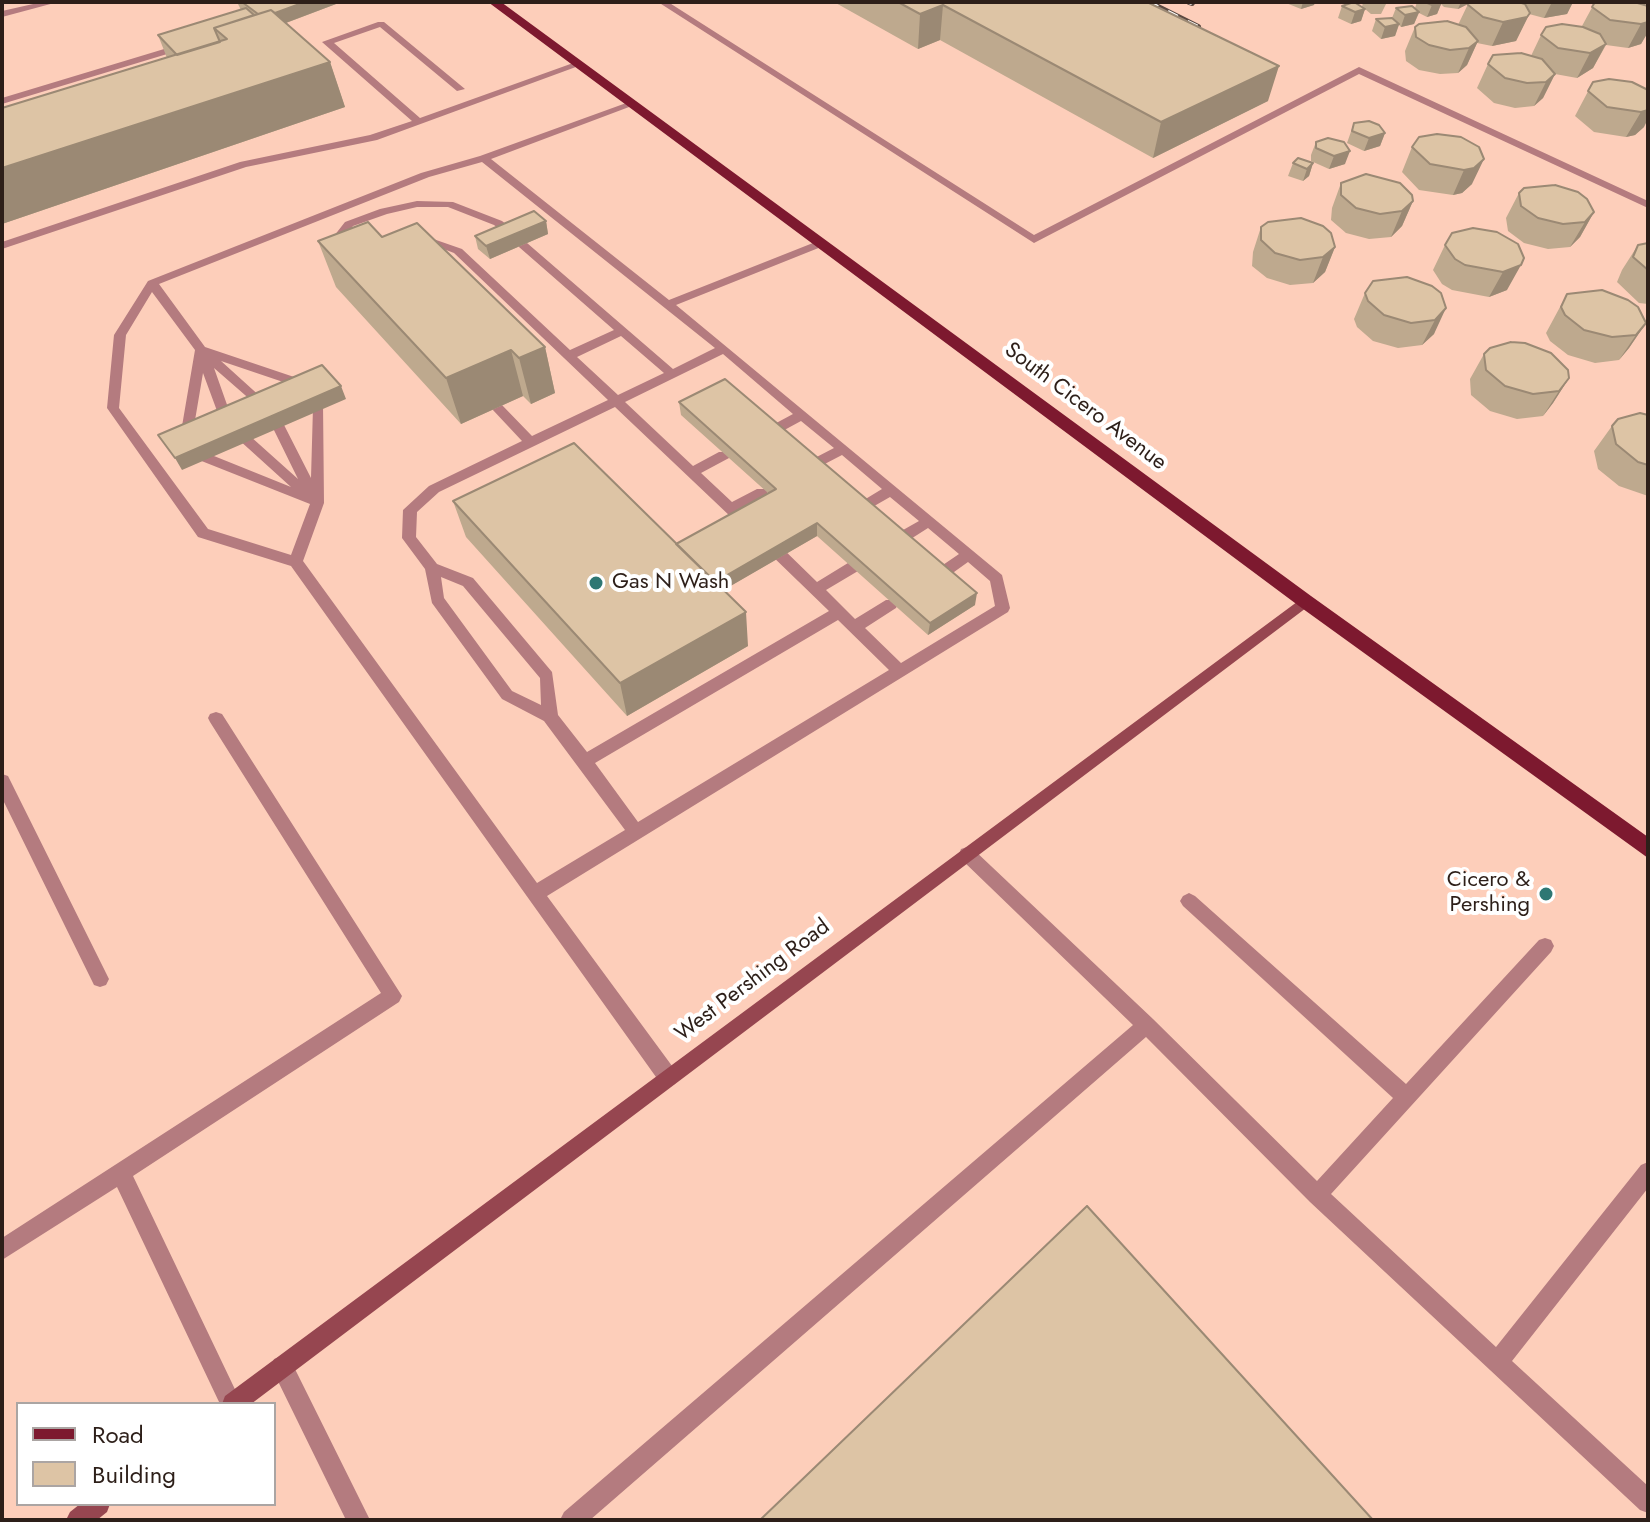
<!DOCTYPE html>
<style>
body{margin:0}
#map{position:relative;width:1650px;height:1522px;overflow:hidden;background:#feded1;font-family:Jost,sans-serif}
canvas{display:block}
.frame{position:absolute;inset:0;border:4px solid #2d1f19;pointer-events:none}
.legend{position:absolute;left:16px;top:1402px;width:260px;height:104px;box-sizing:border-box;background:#fff;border:2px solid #aba5a3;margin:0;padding:10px 14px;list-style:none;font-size:24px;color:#2d1f19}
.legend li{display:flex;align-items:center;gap:16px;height:40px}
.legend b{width:40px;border:2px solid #aba5a3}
</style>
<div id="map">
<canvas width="1650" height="1522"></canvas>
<div class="frame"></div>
<ul class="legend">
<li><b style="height:10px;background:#7d192f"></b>Road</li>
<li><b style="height:22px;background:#ddc4a5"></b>Building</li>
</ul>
</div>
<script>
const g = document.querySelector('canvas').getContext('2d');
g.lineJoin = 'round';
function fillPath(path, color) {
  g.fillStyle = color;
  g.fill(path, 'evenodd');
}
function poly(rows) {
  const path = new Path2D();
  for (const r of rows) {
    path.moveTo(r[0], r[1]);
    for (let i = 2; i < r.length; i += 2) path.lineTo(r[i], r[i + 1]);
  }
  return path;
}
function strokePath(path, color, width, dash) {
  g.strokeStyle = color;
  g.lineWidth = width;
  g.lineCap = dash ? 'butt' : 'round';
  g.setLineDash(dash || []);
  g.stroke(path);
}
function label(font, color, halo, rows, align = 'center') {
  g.font = font + ' Jost,sans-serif';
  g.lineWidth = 8;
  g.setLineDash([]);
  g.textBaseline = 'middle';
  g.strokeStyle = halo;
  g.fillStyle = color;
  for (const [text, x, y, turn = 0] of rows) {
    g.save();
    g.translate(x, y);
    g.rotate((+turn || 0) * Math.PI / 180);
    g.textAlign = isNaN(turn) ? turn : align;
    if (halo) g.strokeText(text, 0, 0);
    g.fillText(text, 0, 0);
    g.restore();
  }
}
const built = poly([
 [2,2,1648,2,1648,1520,2,1520],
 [18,1404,274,1404,274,1504,18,1504]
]);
const service = poly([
 [42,2,58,2,2,17,2,11,42,2],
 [658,2,668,2,1034,235,1359,67,1648,201,1648,208,1359,74,1034,243,658,2],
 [378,22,384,22,465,89,457,91,380,27,334,43,420,118,576,62,584,64,377,140,246,167,2,249,2,242,240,162,370,135,412,121,322,42,378,22],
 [184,43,189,46,187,48,2,104,2,98,184,43],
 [629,102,637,104,491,159,669,300,818,241,826,241,826,245,676,305,1002,575,1010,608,1008,612,547,896,675,1070,677,1077,675,1084,668,1086,661,1084,291,566,198,537,107,408,114,335,148,281,421,173,480,156,629,102],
 [482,162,715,348,673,369,527,243,519,243,519,247,614,330,570,350,462,249,416,233,410,236,454,253,608,400,532,436,500,403,492,403,492,409,522,441,429,486,403,510,402,538,425,569,432,603,502,699,544,721,625,830,537,883,303,561,324,503,323,404,315,404,313,407,311,478,282,421,277,420,271,424,298,479,250,436,240,436,238,439,291,487,209,454,204,453,197,457,199,460,310,504,291,555,208,529,119,408,126,335,152,292,195,350,181,432,182,435,187,436,193,432,203,373,220,419,225,420,231,416,214,368,253,402,261,402,263,399,221,361,295,386,303,386,303,380,205,347,159,284,429,177,482,162],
 [621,336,664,373,618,395,577,357,621,336],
 [723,354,793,414,767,428,767,434,777,434,801,421,834,448,807,462,807,468,817,468,842,455,882,489,859,503,859,509,869,509,890,497,919,521,896,534,894,538,896,542,906,542,928,528,959,554,937,569,935,573,937,577,947,577,968,562,990,581,995,606,901,663,865,628,896,608,898,604,896,600,886,600,855,619,826,590,858,571,860,567,858,563,848,563,817,582,777,543,767,543,765,547,767,551,829,611,587,752,558,715,552,672,473,578,437,564,416,537,417,512,439,492,615,407,732,518,742,518,744,515,740,510,767,495,767,489,757,489,732,502,701,473,729,458,729,452,719,452,693,466,625,402,723,354],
 [441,577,463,586,540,678,541,705,512,691,444,598,441,577],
 [838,620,889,670,638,822,595,763,838,620],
 [417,201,453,202,502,221,517,233,507,235,494,225,448,207,417,207,387,214,353,226,346,236,354,250,352,252,344,252,334,236,345,222,380,209,417,201],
 [216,712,222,714,402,996,399,1002,133,1176,242,1404,220,1404,117,1187,2,1260,2,1238,381,993,210,722,208,718,210,714,216,712],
 [2,774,8,776,106,973,109,979,106,985,100,987,94,985,2,798,2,774],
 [967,847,973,849,1153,1019,1317,1181,1393,1098,1183,906,1180,901,1183,896,1189,893,1195,896,1406,1084,1539,940,1545,938,1551,940,1554,946,1551,952,1331,1194,1496,1347,1641,1165,1648,1162,1648,1188,1512,1361,1648,1486,1648,1513,1640,1510,1310,1202,1146,1037,590,1520,560,1520,564,1512,1133,1025,961,859,959,854,961,849,967,847],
 [282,1356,290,1359,370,1520,346,1520,271,1367,274,1359,282,1356]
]);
const secondary = poly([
 [1305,596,1312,601,1310,605,251,1404,222,1404,225,1396,1305,596],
 [80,1504,110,1504,107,1512,97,1520,66,1520,70,1512,80,1504]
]);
const primary = poly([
 [488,2,501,2,1311,596,1648,837,1648,858,1299,606,488,2]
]);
const rail = poly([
 [1148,2,1198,27],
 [1189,2,1192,3]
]);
const wall = poly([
 [237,2,335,2,336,4,286,23,330,62,345,107,2,224,2,108,167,58,158,35,241,10],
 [834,2,1147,2,1268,101,1153,158,940,40,918,49],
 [1286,2,1315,2,1314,5,1301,9,1286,3],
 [1363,2,1387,2,1381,14,1371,14,1365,9,1361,21,1351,24,1338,18,1342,6,1362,7],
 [1417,2,1468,2,1466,5,1458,9,1444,7,1441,4,1437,14,1427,17,1419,13,1414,24,1401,27,1399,25,1395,36,1381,39,1372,31,1376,19,1392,18,1396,8,1415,8],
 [1469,2,1573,2,1567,14,1544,18,1529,14,1516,41,1492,46,1477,43,1467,65,1458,73,1440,74,1419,70,1406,61,1405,51,1415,27,1458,25],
 [1595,2,1648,6,1648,32,1641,44,1628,48,1606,45,1593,68,1577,78,1555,74,1543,98,1534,106,1515,108,1494,103,1477,88,1488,64,1531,56,1541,35,1582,26],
 [1593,82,1648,90,1644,127,1635,135,1626,137,1594,132,1575,116],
 [1354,123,1385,133,1380,146,1364,151,1347,143],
 [1461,137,1472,184,1462,193,1453,195,1419,190,1402,172,1412,147],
 [1316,142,1345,164,1329,169,1311,161,1311,155],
 [1293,163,1313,163,1309,176,1303,181,1288,176],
 [1341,183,1413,201,1402,226,1391,237,1369,239,1346,233,1331,220,1332,208],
 [1519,193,1594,212,1580,237,1570,247,1548,249,1524,243,1508,231,1506,218],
 [546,221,548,234,490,259,478,249,475,236],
 [1261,227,1335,247,1325,272,1313,283,1290,285,1267,278,1252,266,1253,252],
 [1497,232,1507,290,1489,297,1452,290,1442,284,1433,270,1445,245],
 [382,237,545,347,555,393,531,404,523,396,461,424,336,287,318,241],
 [1648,243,1648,304,1639,303,1617,282,1622,270,1638,245],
 [1365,293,1441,293,1434,334,1422,345,1398,348,1373,341,1357,327,1354,319],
 [1567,294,1646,323,1629,348,1619,360,1595,363,1568,355,1550,341,1546,333],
 [1484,354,1569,378,1553,403,1543,416,1517,419,1490,411,1471,395,1470,379],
 [679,402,975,605,928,635,817,536,723,590,748,646,627,716,466,537,453,501,676,544,768,493,681,415],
 [1648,415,1648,496,1619,486,1598,469,1594,451,1612,426]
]);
const shadedWall = poly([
 [305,2,335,2,336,4,267,30,262,18],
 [1303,2,1315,2,1314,5,1301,9],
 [1442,2,1437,14,1427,17,1432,5],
 [1461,2,1468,2,1466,5,1458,9],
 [1552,2,1573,2,1567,14,1544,18],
 [943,5,940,40,918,49,920,14],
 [1365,9,1361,21,1351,24,1355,12],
 [1419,12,1414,24,1401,27,1405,15],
 [1530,13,1516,41,1492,46,1503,22],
 [1648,22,1648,32,1641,44,1628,48,1641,24],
 [1399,24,1395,36,1381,39,1385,27],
 [1478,41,1467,65,1458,73,1469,48],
 [1606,44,1593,68,1577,78,1590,53],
 [330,62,345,107,2,224,2,168],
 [1279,66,1268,101,1153,158,1161,122],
 [1555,74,1543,98,1534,106,1546,82],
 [1648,110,1648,119,1644,127,1635,135,1626,137,1641,112],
 [1385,133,1380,146,1364,151,1369,138],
 [1350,151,1345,164,1329,169,1334,156],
 [1484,159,1472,184,1462,193,1453,195,1464,170],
 [1313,163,1309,176,1303,181,1307,169],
 [1413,201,1402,226,1391,237,1402,211],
 [1594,212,1580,237,1570,247,1585,222],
 [546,221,548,234,490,259,486,246],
 [1335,247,1325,272,1313,283,1323,257],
 [1521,265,1507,290,1489,297,1503,272],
 [1446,308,1434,334,1422,345,1435,320],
 [1646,323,1629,348,1619,360,1636,335],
 [545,347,555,393,531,404,519,358],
 [511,350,523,396,461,424,446,378],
 [1569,378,1553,403,1543,416,1559,391],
 [341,386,346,399,182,470,175,458],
 [817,523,817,536,703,602,701,590],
 [977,593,975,605,928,635,930,623],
 [746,612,748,646,627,716,620,683]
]);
const building = poly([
 [242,2,305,2,275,13,271,10,258,14,242,2],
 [898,2,1147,2,1279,66,1161,122,943,5,920,14,898,2],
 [1354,2,1365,9,1355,12,1342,6,1354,2],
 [1425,2,1441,2,1432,5,1425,2],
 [1469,2,1518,2,1525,4,1530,13,1527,17,1503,22,1483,17,1467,4,1469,2],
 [1595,2,1634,2,1648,6,1648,22,1641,24,1610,20,1592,7,1595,2],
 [1412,6,1419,12,1405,15,1396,8,1412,6],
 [246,8,254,15,214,28,220,42,177,55,158,35,246,8],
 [271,10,330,62,2,168,2,108,227,39,214,28,271,10],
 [1392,18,1399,24,1385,27,1376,19,1392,18],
 [1447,21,1466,27,1478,41,1469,48,1450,50,1429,45,1416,37,1415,27,1419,24,1447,21],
 [1562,24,1583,27,1600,34,1606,44,1590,53,1558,48,1541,35,1546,27,1562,24],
 [1521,53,1542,59,1555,74,1546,82,1527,83,1505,78,1488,64,1493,55,1521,53],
 [1609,79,1632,82,1648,90,1648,110,1641,112,1607,107,1588,91,1593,82,1609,79],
 [1369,121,1379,125,1385,133,1369,138,1352,131,1354,123,1369,121],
 [1437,134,1461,137,1479,147,1484,159,1474,168,1464,170,1430,164,1412,147,1419,137,1437,134],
 [1328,138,1344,142,1350,151,1334,156,1316,148,1316,142,1328,138],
 [1298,158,1313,163,1307,169,1293,163,1298,158],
 [1366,174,1400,183,1412,195,1413,201,1402,211,1380,214,1356,208,1341,195,1341,183,1366,174],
 [1555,185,1578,192,1587,199,1594,212,1585,222,1563,224,1538,218,1521,206,1519,193,1524,188,1555,185],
 [534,211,546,221,486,246,475,236,534,211],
 [1301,218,1323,226,1331,233,1335,247,1323,257,1300,260,1275,253,1261,240,1261,227,1268,222,1301,218],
 [368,222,382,237,417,223,545,347,519,358,511,350,446,378,318,241,368,222],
 [1473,228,1497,232,1518,244,1524,258,1521,265,1503,272,1465,265,1455,259,1445,245,1452,233,1473,228],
 [1648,243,1648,270,1633,257,1638,245,1648,243],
 [1407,277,1432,286,1441,293,1446,308,1435,320,1411,323,1384,315,1368,301,1365,293,1373,281,1407,277],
 [1602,290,1628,300,1638,307,1646,323,1636,335,1612,337,1584,330,1565,315,1561,307,1567,294,1602,290],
 [1511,342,1525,343,1551,353,1568,370,1569,378,1559,391,1533,394,1505,386,1486,370,1484,354,1490,348,1511,342],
 [322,365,341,386,175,458,158,435,322,365],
 [725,379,977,593,930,623,817,523,715,582,676,544,776,489,679,402,725,379],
 [1640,413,1648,415,1648,465,1638,462,1616,444,1612,426,1618,419,1640,413],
 [574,443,746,612,620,683,453,501,574,443],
 [1087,1206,1373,1520,760,1520,1087,1206]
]);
const markers = [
 [596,583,8,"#2e7773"],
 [1546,894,8,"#2e7773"]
];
const streetNames = [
 ["South Cicero Avenue",1085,407,37],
 ["West Pershing Road",753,981,-37]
];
const poiNames = [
 ["Gas N Wash",612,583],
 ["Cicero &",1530,881,"right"],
 ["Pershing",1530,906,"right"]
];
fillPath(built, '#fdceba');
fillPath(service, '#b47b7f');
fillPath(secondary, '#964650');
fillPath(primary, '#7d192f');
strokePath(rail, '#5b4941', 6);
strokePath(rail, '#fff', 4, [11]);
fillPath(wall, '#bea98e');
fillPath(shadedWall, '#9b8974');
fillPath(building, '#ddc4a5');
strokePath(building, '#9b8974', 2);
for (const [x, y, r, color] of markers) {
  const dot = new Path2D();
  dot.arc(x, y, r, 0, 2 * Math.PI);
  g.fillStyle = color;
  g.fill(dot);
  strokePath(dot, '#fff', 3);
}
label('22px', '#2d1f19', '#fff', streetNames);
label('22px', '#2d1f19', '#fff', poiNames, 'left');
</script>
